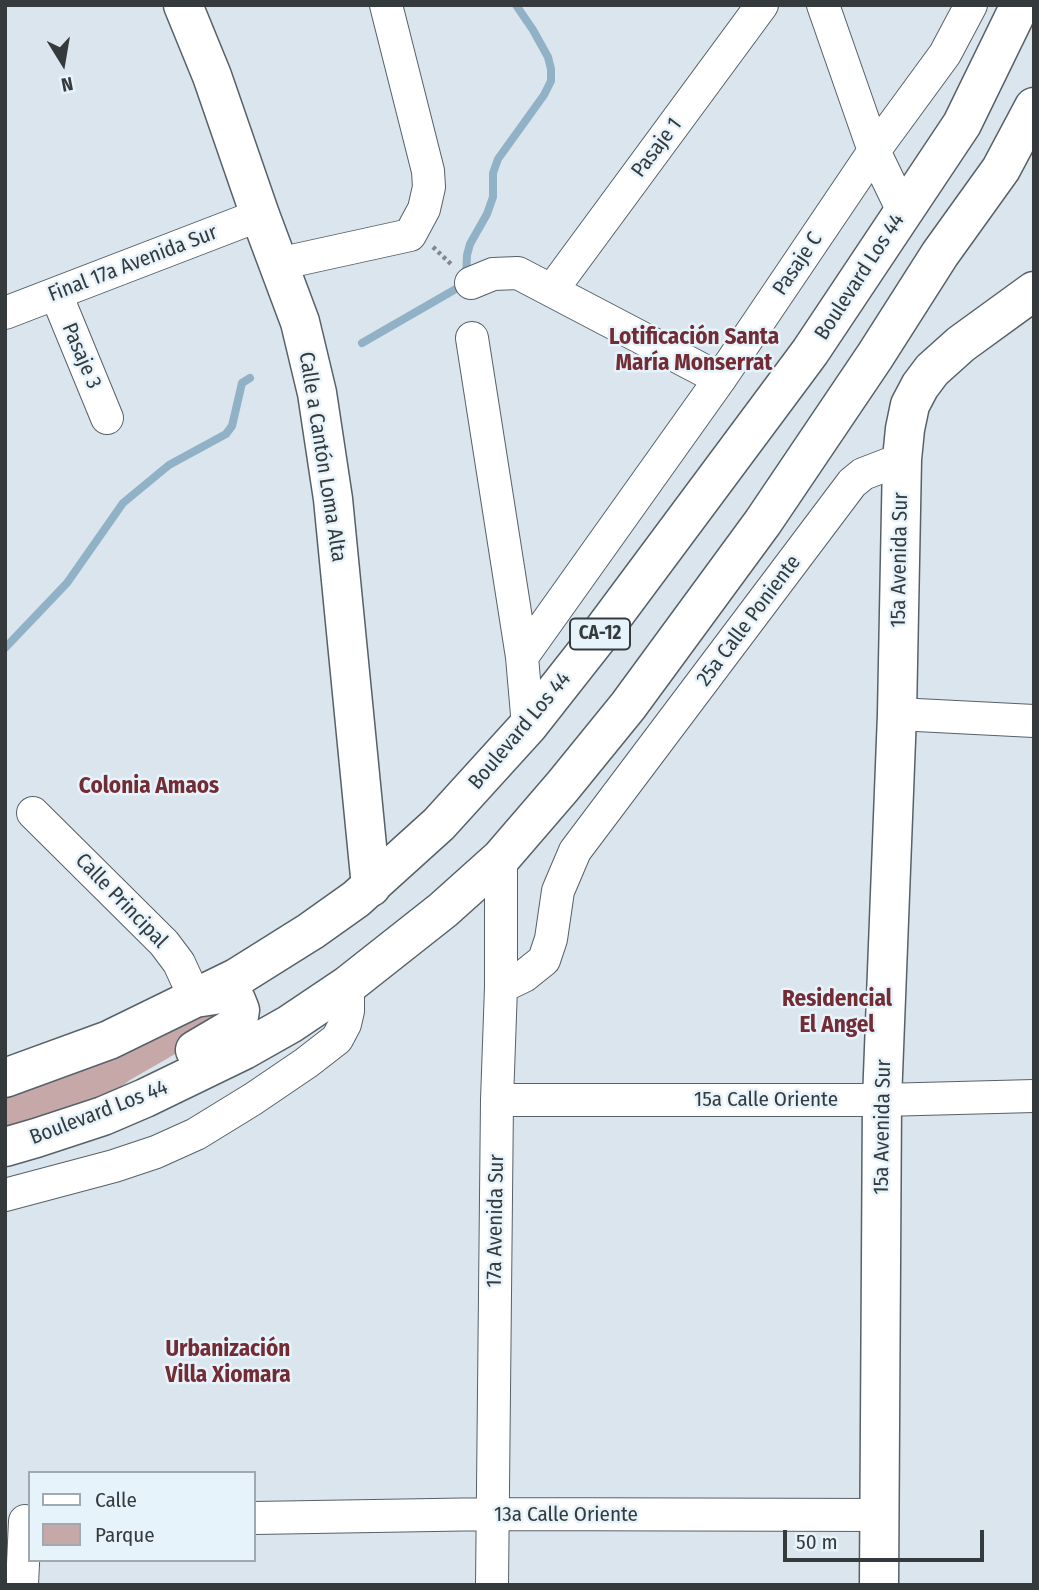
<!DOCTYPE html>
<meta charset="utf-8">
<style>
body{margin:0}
#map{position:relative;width:1039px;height:1590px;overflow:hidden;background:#dae5ed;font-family:"Fira Sans Condensed",sans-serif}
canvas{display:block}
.frame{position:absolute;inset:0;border:7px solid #353a3d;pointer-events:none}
.legend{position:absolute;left:28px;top:1471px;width:228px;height:91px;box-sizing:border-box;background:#e7f3fb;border:2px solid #a0a9af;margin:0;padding:9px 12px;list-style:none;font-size:21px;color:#353a3d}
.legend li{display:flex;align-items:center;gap:14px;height:35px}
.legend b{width:35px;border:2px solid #a0a9af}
.north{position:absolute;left:28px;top:28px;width:70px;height:70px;-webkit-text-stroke:5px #e7f3fb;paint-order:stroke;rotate:169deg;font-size:19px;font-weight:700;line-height:28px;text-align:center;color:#353a3d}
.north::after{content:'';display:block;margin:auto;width:24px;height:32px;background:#353a3d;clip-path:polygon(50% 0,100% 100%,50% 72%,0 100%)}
.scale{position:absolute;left:783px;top:1530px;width:201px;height:32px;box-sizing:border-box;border:4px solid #353a3d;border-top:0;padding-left:9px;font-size:21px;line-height:24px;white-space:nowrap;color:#353a3d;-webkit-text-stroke:5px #e7f3fb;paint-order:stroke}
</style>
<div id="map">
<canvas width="1039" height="1590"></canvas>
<div class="frame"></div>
<ul class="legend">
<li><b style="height:9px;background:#fff"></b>Calle</li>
<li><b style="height:19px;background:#c6a8a9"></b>Parque</li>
</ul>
<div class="north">N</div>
<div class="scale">50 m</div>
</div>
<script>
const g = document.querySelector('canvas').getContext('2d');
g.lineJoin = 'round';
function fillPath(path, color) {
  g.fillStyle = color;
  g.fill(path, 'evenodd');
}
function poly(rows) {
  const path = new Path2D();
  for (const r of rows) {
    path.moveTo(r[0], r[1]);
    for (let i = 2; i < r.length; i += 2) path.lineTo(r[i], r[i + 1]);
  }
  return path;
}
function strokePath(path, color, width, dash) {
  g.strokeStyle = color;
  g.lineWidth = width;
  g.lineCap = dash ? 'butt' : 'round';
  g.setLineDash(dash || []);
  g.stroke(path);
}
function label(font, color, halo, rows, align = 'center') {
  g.font = font + ' "Fira Sans Condensed",sans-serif';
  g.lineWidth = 5;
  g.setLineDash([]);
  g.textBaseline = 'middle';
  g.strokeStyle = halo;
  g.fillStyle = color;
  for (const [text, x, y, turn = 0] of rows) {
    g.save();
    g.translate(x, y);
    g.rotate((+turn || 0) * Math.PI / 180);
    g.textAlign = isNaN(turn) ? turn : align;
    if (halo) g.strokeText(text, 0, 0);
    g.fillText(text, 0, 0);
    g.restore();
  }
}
const green = poly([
 [219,1008,222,1027,130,1080,115,1091,5,1133,5,1091]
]);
const stream = poly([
 [362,343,461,286,466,277,467,255,470,244,487,214,493,197,493,173,498,159,544,95,551,81,551,69,548,57,533,30,516,5],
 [5,648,67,583,123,503,169,465,226,434,232,426,242,383,250,378]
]);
const path = poly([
 [433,247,452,265]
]);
const minor = poly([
 [823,5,874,151,903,211],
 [278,264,410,235,424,209,429,187,428,171,386,5],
 [471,283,493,274,518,273,720,379],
 [552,290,762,5],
 [56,294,107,418],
 [5,313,260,215],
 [472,338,522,657,528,726],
 [522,657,720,379,874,151,945,54,971,5],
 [897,714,1034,721],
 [33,813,164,943,179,963,195,998],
 [501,987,524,976,544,960,551,939,558,891,575,851,852,483,863,474,902,459],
 [497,1100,882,1100,1034,1096],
 [5,1195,114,1166,156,1152,196,1134,253,1099,306,1063,337,1039,345,1024,348,1011,348,985],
 [254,1518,493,1514,879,1515],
 [22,1585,25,1521],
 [492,1585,497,1100,501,987,501,858]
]);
const tertiary = poly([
 [183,5,212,76,260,215,300,322,317,393,333,499,371,887],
 [879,1585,882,1100,897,714,902,459,905,429,910,405,920,386,932,370,961,344,1034,291]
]);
const trunk = poly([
 [195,1050,234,1027,238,1022,240,1010,236,1000,227,994,221,994,195,998],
 [5,1078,109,1040,236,978,311,931,356,899,439,824,528,726,598,637,810,352,962,124,1020,5],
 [5,1147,36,1138,103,1116,145,1098,244,1050,290,1024,348,985,443,910,501,858,563,786,628,706,763,522,875,356,940,254,1001,169,1034,107]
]);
const shields = [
 [600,634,60]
];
const shieldNames = [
 ["CA-12",600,634]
];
const streetNames = [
 ["Pasaje 1",657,148,-53],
 ["Final 17a Avenida Sur",133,264,-21],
 ["Pasaje C",798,264,-56],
 ["Boulevard Los 44",860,277,-57],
 ["Pasaje 3",81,356,67],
 ["Calle a Cantón Loma Alta",322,457,81],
 ["15a Avenida Sur",900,560,-89],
 ["25a Calle Poniente",749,621,-53],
 ["Boulevard Los 44",520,731,-50],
 ["Calle Principal",121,901,46],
 ["15a Calle Oriente",766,1100],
 ["Boulevard Los 44",99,1113,-21],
 ["15a Avenida Sur",883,1127,-89],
 ["17a Avenida Sur",496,1221,-89],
 ["13a Calle Oriente",566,1515]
];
const neighbourhoodNames = [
 ["Lotificación Santa",694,338],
 ["María Monserrat",694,364],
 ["Colonia Amaos",149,787],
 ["Residencial",837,1000],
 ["El Angel",837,1026],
 ["Urbanización",228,1350],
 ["Villa Xiomara",228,1376]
];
fillPath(green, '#c6a8a9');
strokePath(stream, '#91b1c7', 8);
strokePath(minor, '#576168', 34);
strokePath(tertiary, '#576168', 41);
strokePath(trunk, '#576168', 41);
strokePath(path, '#80888d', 4.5, [3.5, 3.5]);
strokePath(minor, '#fff', 32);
strokePath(tertiary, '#fff', 38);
strokePath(trunk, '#fff', 38);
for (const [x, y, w] of shields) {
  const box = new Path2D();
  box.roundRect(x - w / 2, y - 15.5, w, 31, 5);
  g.fillStyle = '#e7f3fb';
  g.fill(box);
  strokePath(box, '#353a3d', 2);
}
label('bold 19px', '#353a3d', null, shieldNames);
label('21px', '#353a3d', '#e7f3fb', streetNames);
label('bold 23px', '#732c34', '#e7f3fb', neighbourhoodNames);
</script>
